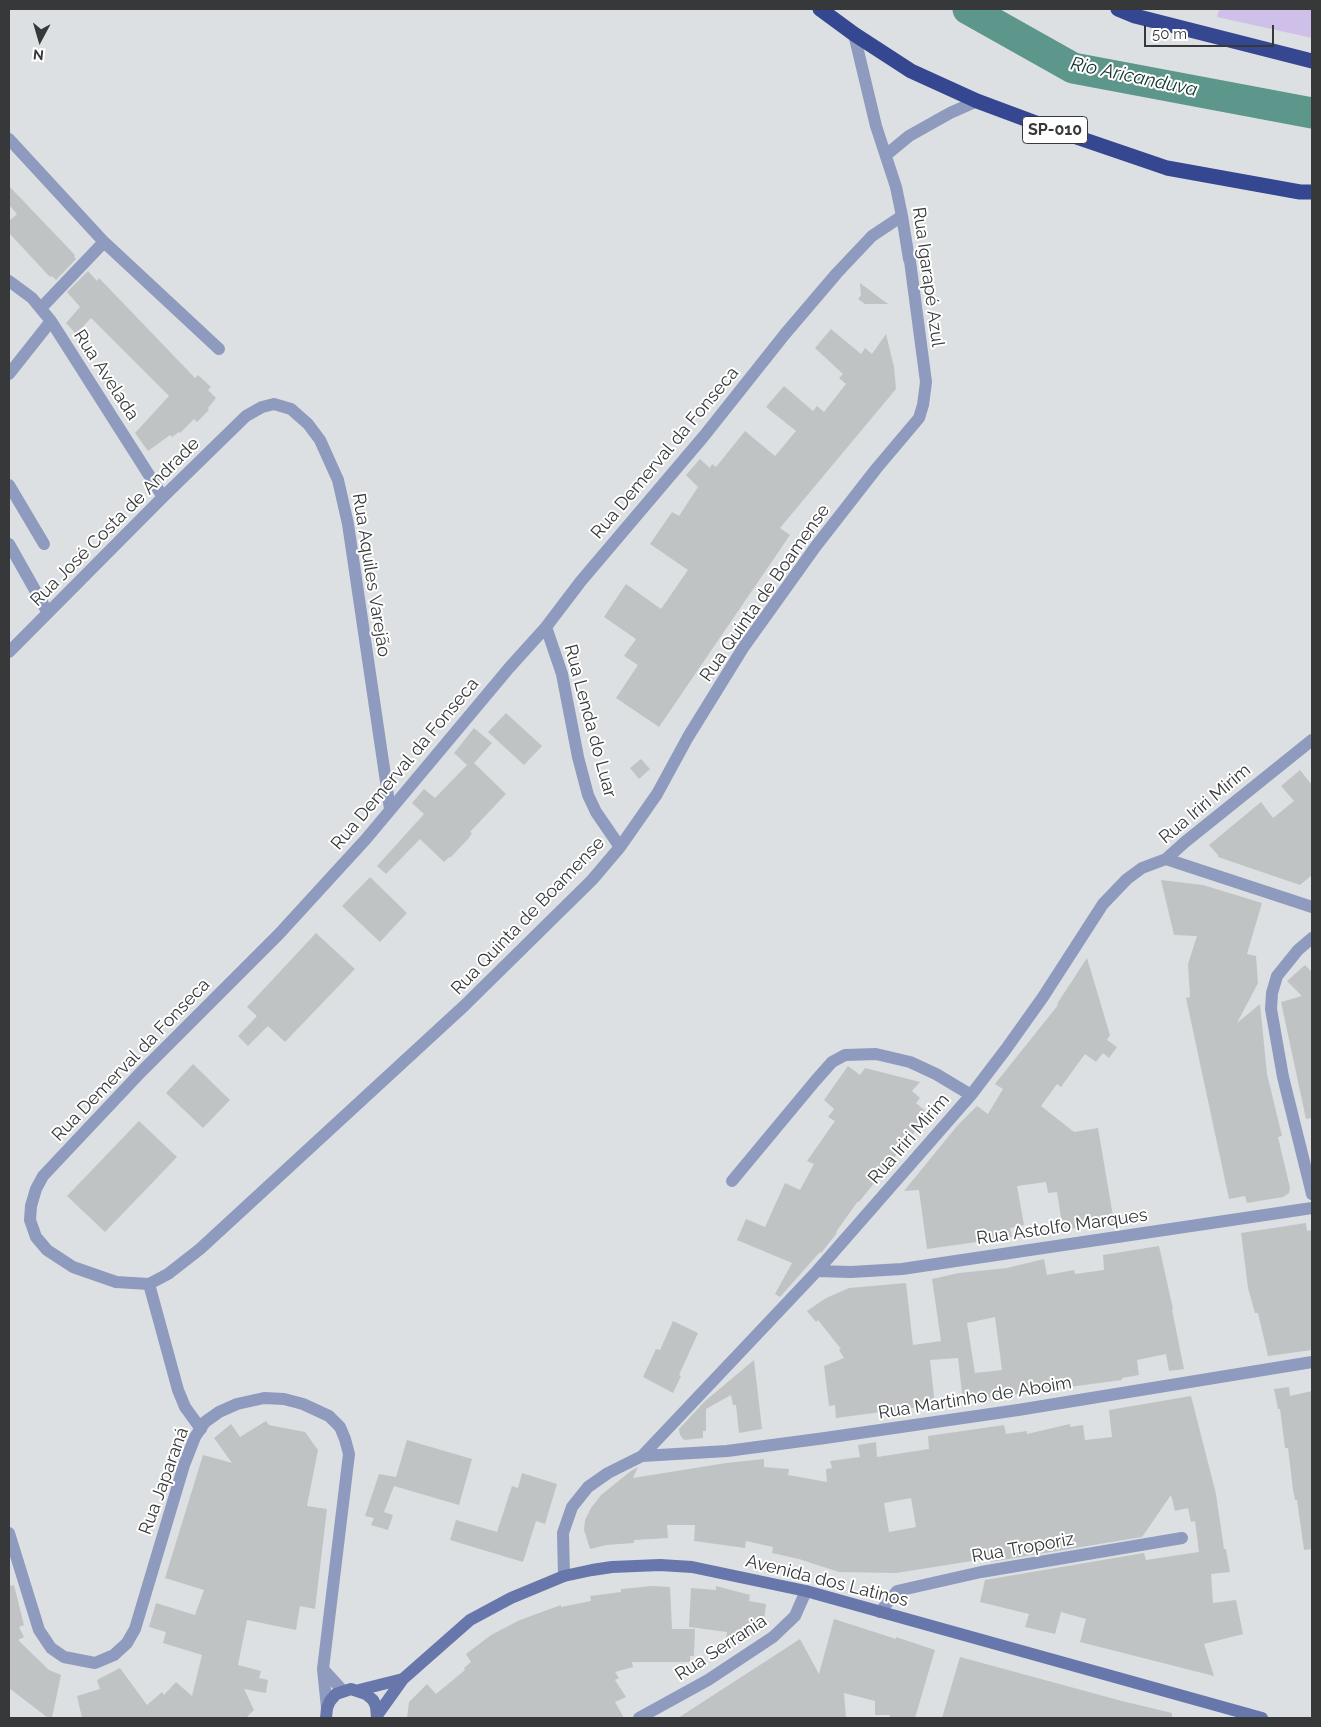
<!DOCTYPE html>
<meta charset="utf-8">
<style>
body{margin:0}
#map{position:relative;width:1321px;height:1727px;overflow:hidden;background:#dde0e2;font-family:Raleway,sans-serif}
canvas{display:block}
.frame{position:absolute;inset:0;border:10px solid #373839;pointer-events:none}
.north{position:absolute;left:15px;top:15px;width:50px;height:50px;-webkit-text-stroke:4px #fff;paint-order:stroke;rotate:186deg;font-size:14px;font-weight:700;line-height:20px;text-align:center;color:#373839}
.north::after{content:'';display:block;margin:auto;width:18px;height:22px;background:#373839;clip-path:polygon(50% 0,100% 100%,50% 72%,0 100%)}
.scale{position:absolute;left:1144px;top:25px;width:130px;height:22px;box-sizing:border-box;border:2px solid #373839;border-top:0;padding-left:6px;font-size:15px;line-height:18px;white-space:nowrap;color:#373839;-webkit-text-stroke:4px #fff;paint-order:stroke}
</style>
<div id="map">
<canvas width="1321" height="1727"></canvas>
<div class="frame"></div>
<div class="north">N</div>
<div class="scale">50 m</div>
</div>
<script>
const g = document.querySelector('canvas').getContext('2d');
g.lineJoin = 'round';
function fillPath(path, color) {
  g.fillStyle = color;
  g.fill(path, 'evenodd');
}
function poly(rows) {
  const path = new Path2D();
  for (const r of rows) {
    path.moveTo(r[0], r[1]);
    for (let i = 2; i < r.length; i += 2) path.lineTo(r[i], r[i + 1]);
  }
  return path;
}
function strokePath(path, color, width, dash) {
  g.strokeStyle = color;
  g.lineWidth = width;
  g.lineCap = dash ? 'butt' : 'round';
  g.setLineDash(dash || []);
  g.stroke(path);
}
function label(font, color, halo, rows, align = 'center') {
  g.font = font + ' Raleway,sans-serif';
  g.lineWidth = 4;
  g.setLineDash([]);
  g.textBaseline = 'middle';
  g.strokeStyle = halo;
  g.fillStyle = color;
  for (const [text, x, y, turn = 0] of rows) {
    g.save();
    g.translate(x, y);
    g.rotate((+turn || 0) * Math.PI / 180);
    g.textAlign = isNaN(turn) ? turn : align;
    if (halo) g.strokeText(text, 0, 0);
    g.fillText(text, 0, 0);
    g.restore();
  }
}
const green = poly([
 [1219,9,1312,9,1312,38,1217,17]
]);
const river = poly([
 [968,9,1073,68,1312,113]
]);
const building = poly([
 [9,186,75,255,74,256,76,259,56,280,52,276,50,277,9,233,9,221,17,214,9,205],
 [88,271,97,281,99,278,195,378,198,375,211,387,208,390,216,398,208,408,209,410,197,422,194,419,180,433,179,432,172,437,170,435,148,451,135,433,169,396,91,318,76,334,66,323,80,307,67,292],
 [860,283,888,304,865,304,858,299,861,295],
 [831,329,861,354,865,348,872,354,886,334,894,367,896,389,780,528,790,535,659,727,616,698,638,665,624,656,636,639,604,617,626,584,661,609,688,570,650,544,672,512,679,516,698,487,686,475,700,459,710,468,712,464,716,467,745,431,775,456,796,431,766,407,784,386,813,411,817,406,824,412,846,384,839,378,843,374,815,348],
 [506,713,542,746,524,765,488,732],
 [474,728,492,743,474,763,506,794,470,832,472,833,468,839,450,858,449,857,444,862,420,839,386,874,377,866,424,814,412,803,424,789,435,798,467,765,454,753],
 [641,759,650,769,639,779,630,768],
 [1300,770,1312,785,1312,875,1300,885,1218,857,1218,855,1209,845,1261,802,1273,818,1294,801,1281,786],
 [370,877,407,913,380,942,342,906],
 [1161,880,1203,885,1262,903,1247,954,1256,956,1258,983,1237,1023,1260,1004,1267,1074,1282,1136,1278,1137,1290,1188,1289,1193,1283,1197,1247,1203,1245,1196,1229,1199,1186,998,1190,997,1188,964,1197,936,1174,935],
 [316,933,355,969,285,1042,268,1026,248,1046,238,1036,257,1016,247,1007],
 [1087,958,1110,1035,1107,1040,1117,1047,1109,1058,1103,1053,1096,1062,1085,1054,1061,1087,1057,1084,1041,1106,1074,1132,1098,1128,1114,1222,1063,1230,1057,1192,1048,1193,1046,1182,1017,1186,1024,1225,1010,1228,1012,1237,927,1249,919,1190,904,1191,957,1126,977,1106,988,1114,1003,1089,995,1084,1058,1005,1057,1004],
 [1305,965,1312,972,1312,1118,1306,1119,1281,1002,1302,996,1287,981],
 [193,1064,230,1100,203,1128,166,1093],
 [848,1066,860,1075,865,1068,920,1082,912,1091,920,1098,916,1103,929,1114,863,1197,859,1202,858,1201,836,1232,837,1233,821,1253,820,1252,811,1262,780,1297,775,1294,792,1263,737,1240,746,1219,765,1227,785,1183,800,1190,814,1164,807,1161,835,1121,828,1117,834,1109,824,1100],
 [139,1121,177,1157,105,1232,67,1196],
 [1306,1223,1307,1231,1312,1230,1312,1350,1268,1356,1258,1313,1255,1313,1248,1288,1241,1233],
 [1159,1246,1173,1309,1172,1310,1184,1369,1169,1371,1166,1354,1137,1360,1139,1375,1122,1378,1122,1380,963,1401,958,1358,930,1360,935,1405,836,1418,835,1405,829,1406,824,1366,844,1358,839,1350,841,1349,818,1320,816,1322,807,1311,826,1298,849,1288,906,1283,913,1345,941,1341,932,1279,959,1273,1007,1268,1044,1259,1047,1275,1074,1270,1075,1274,1104,1270,1103,1255],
 [995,1317,1002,1370,975,1373,967,1323],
 [673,1321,698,1333,679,1375,681,1376,673,1393,643,1377,656,1349,660,1350],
 [754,1360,762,1429,739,1433,736,1405,733,1405,731,1395,706,1409,706,1431,703,1431,703,1438,684,1440,680,1435,679,1429,704,1402],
 [1289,1387,1290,1396,1312,1391,1312,1549,1304,1550,1297,1500,1295,1500,1293,1490,1288,1448,1285,1448,1280,1409,1278,1409,1274,1389],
 [1191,1396,1216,1494,1224,1549,1226,1549,1230,1572,1211,1574,1213,1603,1236,1600,1243,1634,1204,1644,1214,1676,1080,1642,1086,1619,1061,1612,1055,1634,1025,1627,1029,1614,980,1602,985,1580,1144,1553,1146,1560,1199,1552,1195,1521,1191,1522,1188,1508,1175,1511,1171,1495,1142,1537,990,1562,991,1558,896,1573,839,1572,799,1559,772,1553,773,1547,746,1541,745,1548,694,1541,695,1525,667,1525,668,1538,634,1540,634,1543,606,1545,590,1549,584,1530,585,1520,591,1508,601,1495,631,1471,638,1467,633,1478,726,1463,764,1459,764,1467,789,1469,788,1475,827,1482,826,1469,832,1468,830,1461,860,1457,858,1445,876,1442,877,1457,929,1449,928,1436,1004,1425,1006,1434,1027,1431,1027,1434,1070,1424,1070,1427,1083,1425,1085,1440,1112,1437,1109,1410],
 [911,1498,916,1527,889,1532,884,1503],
 [266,1421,269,1425,305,1432,318,1450,307,1506,327,1509,315,1609,300,1606,296,1630,247,1620,238,1665,261,1671,259,1678,268,1680,266,1693,244,1689,254,1710,246,1718,82,1718,77,1696,100,1689,97,1680,120,1668,147,1705,162,1692,164,1695,176,1682,192,1696,202,1655,163,1643,166,1632,149,1627,156,1603,195,1615,204,1590,165,1578,203,1455,232,1463,214,1438,231,1424,240,1437],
 [407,1440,472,1459,459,1505,394,1486,384,1512,393,1515,388,1530,371,1525,374,1518,365,1516,379,1474,396,1477],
 [522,1473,557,1484,545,1524,536,1521,523,1562,450,1540,456,1520,497,1532,512,1486,518,1488],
 [14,1585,24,1625,19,1627,24,1637,18,1640,49,1670,61,1675,52,1718,48,1718,9,1688,9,1586],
 [652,1586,670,1587,672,1629,695,1629,694,1656,690,1656,690,1662,632,1662,633,1667,615,1672,619,1678,615,1680,626,1697,615,1702,624,1718,407,1718,409,1702,427,1684,436,1694,465,1670,464,1668,471,1662,466,1654,491,1635,520,1620,561,1605,561,1607,591,1601,590,1596,621,1592,621,1589],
 [716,1586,750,1595,749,1601,766,1604,763,1629,724,1652,727,1632,689,1627,691,1588,716,1590],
 [834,1619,896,1639,896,1637,935,1650,915,1718,890,1718,890,1715,875,1715,875,1701,844,1693,846,1718,678,1718,800,1639,819,1674],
 [960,1657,1122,1701,1172,1713,1172,1718,942,1718]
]);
const street = poly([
 [854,34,876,126,896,187,902,216,909,259,910,261,926,382,923,405,919,418,876,469,816,546,743,648,688,737,657,794,620,847,592,880,464,1006,200,1249,168,1274,149,1284,116,1282,73,1267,47,1250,36,1237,30,1220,31,1206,36,1189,43,1176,141,1072,279,934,366,839,509,668,546,627,581,581,704,436,785,334,837,273,872,236,902,216],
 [9,139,104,242,219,349],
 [886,155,909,136,950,113,977,101],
 [9,281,32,298,51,321,163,497],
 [41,308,104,242],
 [9,374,51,321],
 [9,485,44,544],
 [9,544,48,613],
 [546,627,562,674,578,757,588,795,596,812,620,847],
 [9,652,163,497,246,416,262,407,274,404,291,409,308,424,320,440,338,480,348,524,390,809],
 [1166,859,1312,907],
 [1312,938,1298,950,1277,976,1272,993,1271,1009,1283,1077,1312,1194],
 [732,1181,816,1080,832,1062,845,1055,876,1054,910,1062,936,1074,971,1095],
 [817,1271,851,1272,902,1269,1312,1208],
 [149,1284,178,1390,185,1407,201,1429],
 [642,1456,727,1451,825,1438,1018,1410,1312,1362],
 [9,1533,39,1630,51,1648,64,1657,95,1663,114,1655,127,1643,135,1629,184,1465,195,1437,205,1422,219,1412,237,1404,264,1398,284,1399,303,1404,329,1416,340,1427,345,1439,349,1454,323,1669],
 [564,1576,563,1533,572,1507,588,1487,608,1473,642,1456,817,1271,971,1095,1006,1049,1043,997,1103,904,1127,879,1142,868,1166,859,1185,842,1312,740],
 [880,1612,897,1591,981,1572,1182,1538],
 [327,1708,323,1669,343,1691],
 [639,1718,708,1680,773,1637,795,1616,806,1591]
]);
const secondary = poly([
 [359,1690,403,1679],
 [378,1714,403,1679,470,1620,511,1598,564,1576,592,1570,612,1567,660,1565,692,1567,806,1591,1262,1718],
 [326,1718,327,1708,330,1701,336,1694,351,1689,366,1694,373,1700,376,1706,377,1718]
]);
const highway = poly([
 [820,9,854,34,911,71,977,101,1044,126,1167,168,1300,192,1312,192],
 [1118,9,1135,16,1312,61]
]);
const shields = [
 [1055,130,65]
];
const shieldNames = [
 ["SP-010",1055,130]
];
const streetNames = [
 ["Rua Igarapé Azul",928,277,82],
 ["Rua Avelada",106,375,57],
 ["Rua Demerval da Fonseca",665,453,-50],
 ["Rua José Costa de Andrade",115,522,-45],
 ["Rua Aquiles Varejão",371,575,81],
 ["Rua Quinta de Boamense",765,593,-55],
 ["Rua Lenda do Luar",590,721,75],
 ["Rua Demerval da Fonseca",405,764,-50],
 ["Rua Iriri Mirim",1205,804,-40],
 ["Rua Quinta de Boamense",528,916,-46],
 ["Rua Demerval da Fonseca",131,1060,-46],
 ["Rua Iriri Mirim",909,1139,-49],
 ["Rua Astolfo Marques",1062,1227,-8],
 ["Rua Martinho de Aboim",975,1398,-9],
 ["Rua Japaraná",164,1481,-70],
 ["Rua Troporiz",1023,1548,-10],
 ["Avenida dos Latinos",827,1581,14],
 ["Rua Serrania",721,1648,-33]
];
const waterNames = [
 ["Rio Aricanduva",1134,77,12]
];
fillPath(green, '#cfc0ea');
strokePath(river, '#5d968a', 31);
fillPath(building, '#bfc3c3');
strokePath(street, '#8e9abe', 12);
strokePath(secondary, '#6777ac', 12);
strokePath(highway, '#364791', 15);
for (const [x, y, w] of shields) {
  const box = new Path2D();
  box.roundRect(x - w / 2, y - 13.5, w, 27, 4);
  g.fillStyle = '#fff';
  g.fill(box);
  strokePath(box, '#373839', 1);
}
label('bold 16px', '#373839', null, shieldNames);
label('18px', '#373839', '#fff', streetNames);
label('italic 19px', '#15322c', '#fff', waterNames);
</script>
